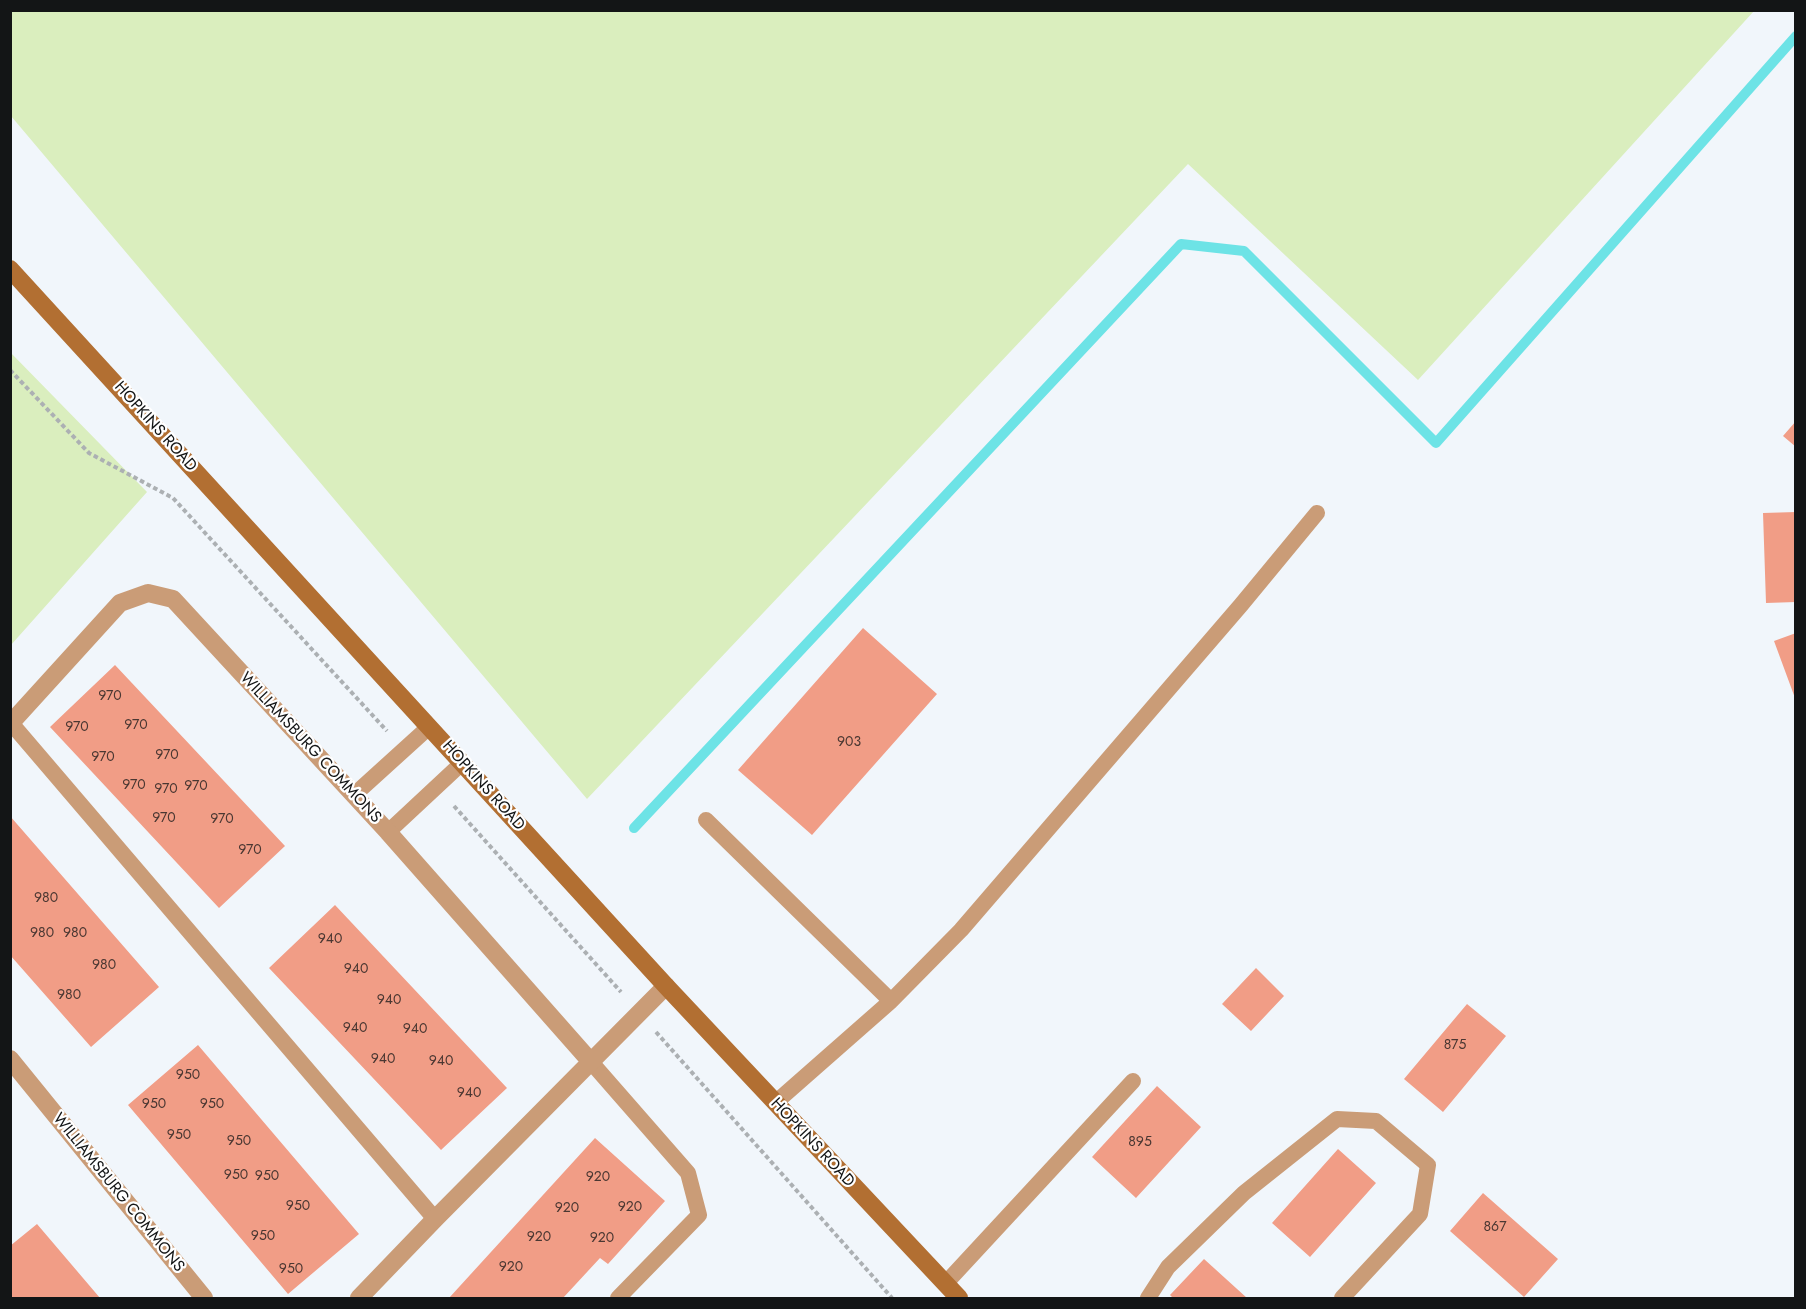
<!DOCTYPE html>
<style>
body{margin:0}
#map{position:relative;width:1806px;height:1309px;overflow:hidden;background:#f1f6fb;font-family:Jost,sans-serif}
canvas{display:block}
.frame{position:absolute;inset:0;border:12px solid #131516;pointer-events:none}
</style>
<div id="map">
<canvas width="1806" height="1309"></canvas>
<div class="frame"></div>
</div>
<script>
const g = document.querySelector('canvas').getContext('2d');
g.lineJoin = 'round';
function fillPath(path, color) {
  g.fillStyle = color;
  g.fill(path, 'evenodd');
}
function poly(rows) {
  const path = new Path2D();
  for (const r of rows) {
    path.moveTo(r[0], r[1]);
    for (let i = 2; i < r.length; i += 2) path.lineTo(r[i], r[i + 1]);
  }
  return path;
}
function strokePath(path, color, width, dash) {
  g.strokeStyle = color;
  g.lineWidth = width;
  g.lineCap = dash ? 'butt' : 'round';
  g.setLineDash(dash || []);
  g.stroke(path);
}
function label(font, color, halo, rows, align = 'center') {
  g.font = font + ' Jost,sans-serif';
  g.lineWidth = 4.5;
  g.setLineDash([]);
  g.textBaseline = 'middle';
  g.strokeStyle = halo;
  g.fillStyle = color;
  for (const [text, x, y, turn = 0] of rows) {
    g.save();
    g.translate(x, y);
    g.rotate((+turn || 0) * Math.PI / 180);
    g.textAlign = isNaN(turn) ? turn : align;
    if (halo) g.strokeText(text, 0, 0);
    g.fillText(text, 0, 0);
    g.restore();
  }
}
const green = poly([
 [10,11,11,10,1754,11,1418,380,1188,164,587,799,11,116],
 [11,353,147,492,11,645]
]);
const stream = poly([
 [634,828,1181,244,1244,251,1436,443,1796,36]
]);
const building = poly([
 [1796,421,1796,447,1783,436],
 [1796,512,1796,602,1766,603,1763,513],
 [863,628,937,694,812,835,738,770],
 [1796,633,1796,698,1795,698,1774,641],
 [115,665,285,846,219,908,50,727],
 [10,816,159,987,91,1047,10,955],
 [335,905,507,1088,441,1150,269,968],
 [1256,968,1284,996,1251,1031,1222,1004],
 [1467,1004,1506,1036,1443,1112,1404,1079],
 [198,1045,359,1234,288,1294,128,1105],
 [1157,1086,1201,1127,1136,1198,1092,1157],
 [595,1138,665,1201,608,1264,600,1258,563,1298,449,1298],
 [1338,1149,1376,1183,1310,1257,1272,1223],
 [1483,1193,1558,1259,1524,1297,1450,1231],
 [37,1224,100,1298,10,1298,10,1246],
 [1204,1259,1247,1298,1173,1298,1170,1295]
]);
const path = poly([
 [10,370,89,453,173,498,387,731],
 [454,806,621,992],
 [656,1032,892,1298]
]);
const lane = poly([
 [11,723,435,1219],
 [354,795,429,727],
 [706,820,891,1001],
 [388,832,462,763],
 [591,1062,688,1173,699,1215,618,1298],
 [775,1103,891,1001,961,930,1241,605,1317,513],
 [945,1284,1133,1081],
 [1148,1298,1168,1267,1244,1193,1337,1119,1376,1121,1428,1165,1420,1214,1342,1298]
]);
const street = poly([
 [10,724,120,603,148,593,173,599,388,832,591,1062],
 [10,1059,204,1298],
 [359,1298,435,1219,666,986]
]);
const secondary = poly([
 [10,269,666,986,959,1298]
]);
const numberNames = [
 ["970",110,697],
 ["970",136,726],
 ["970",77,728],
 ["903",849,743],
 ["970",167,756],
 ["970",103,758],
 ["970",134,786],
 ["970",196,787],
 ["970",166,790],
 ["970",164,819],
 ["970",222,820],
 ["970",250,851],
 ["980",46,899],
 ["980",42,934],
 ["980",75,934],
 ["940",330,940],
 ["980",104,966],
 ["940",356,970],
 ["980",69,996],
 ["940",389,1001],
 ["940",355,1029],
 ["940",415,1030],
 ["875",1455,1046],
 ["940",383,1060],
 ["940",441,1062],
 ["950",188,1076],
 ["940",469,1094],
 ["950",154,1105],
 ["950",212,1105],
 ["950",179,1136],
 ["950",239,1142],
 ["895",1140,1143],
 ["950",236,1176],
 ["950",267,1177],
 ["920",598,1178],
 ["950",298,1207],
 ["920",630,1208],
 ["920",567,1209],
 ["867",1495,1228],
 ["950",263,1237],
 ["920",539,1238],
 ["920",602,1239],
 ["920",511,1268],
 ["950",291,1270]
];
const streetNames = [
 ["HOPKINS ROAD",155,427,48],
 ["WILLIAMSBURG COMMONS",310,748,47],
 ["HOPKINS ROAD",483,786,48],
 ["HOPKINS ROAD",812,1143,47],
 ["WILLIAMSBURG COMMONS",118,1193,51]
];
fillPath(green, '#daeebe');
strokePath(stream, '#6de3e6', 10);
fillPath(building, '#f19d86');
strokePath(path, '#acb0b3', 4, [4.5, 3]);
strokePath(lane, '#ca9c77', 16);
strokePath(street, '#ca9c77', 18);
strokePath(secondary, '#b26f32', 18);
label('14px', '#4a3732', null, numberNames);
label('16px', '#131516', '#fff', streetNames);
</script>
